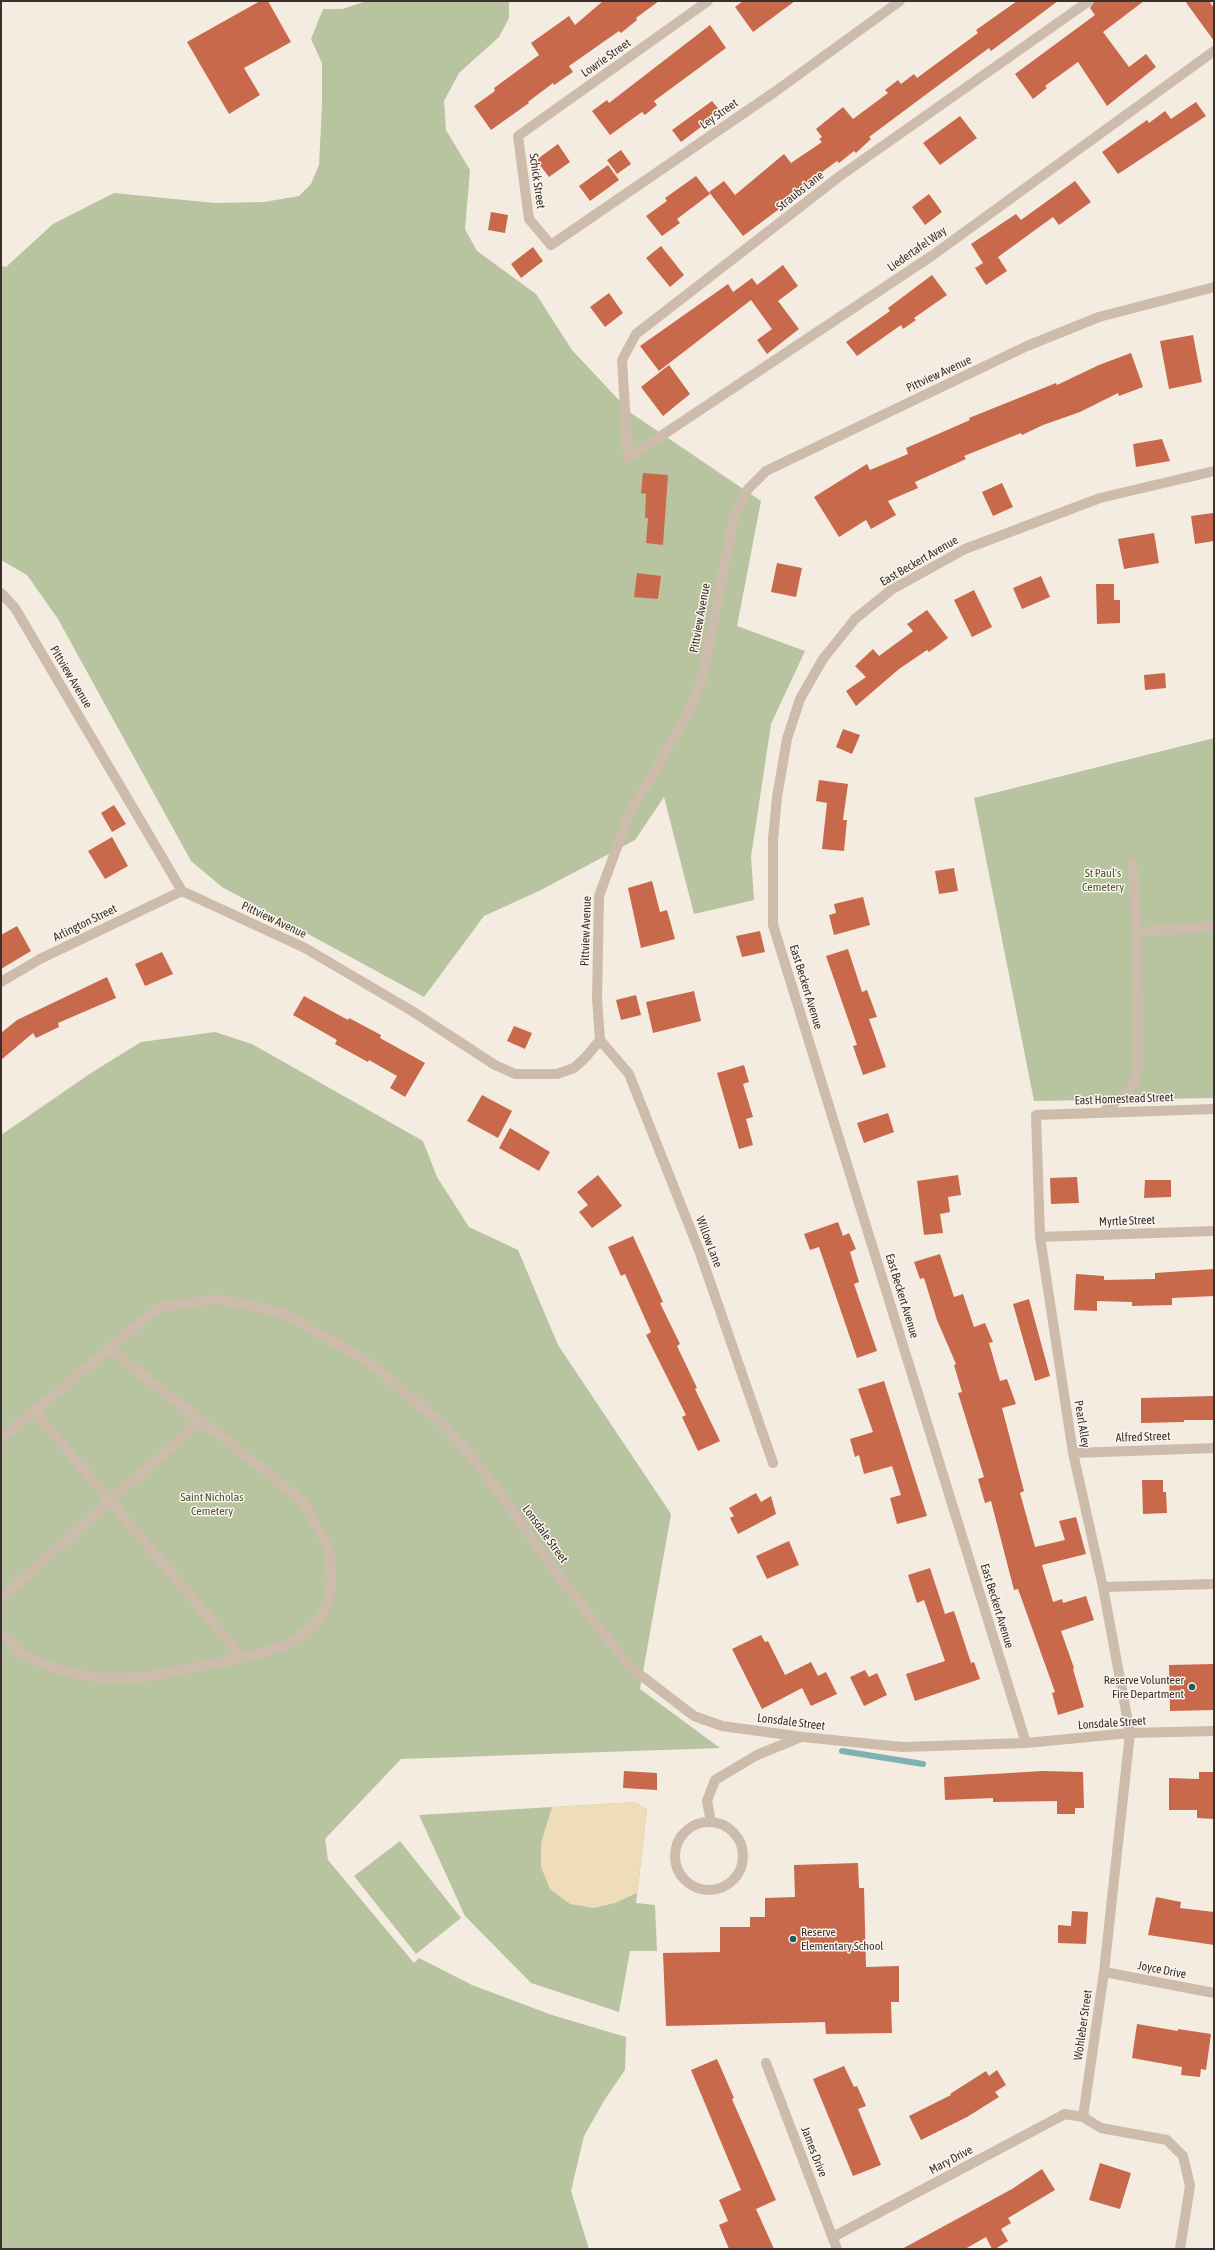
<!DOCTYPE html>
<style>
body{margin:0}
#map{position:relative;width:1215px;height:2250px;overflow:hidden;background:#f4ebe1;font-family:"Asap Condensed",sans-serif}
canvas{display:block}
.frame{position:absolute;inset:0;border:2px solid #3b302b;pointer-events:none}
</style>
<div id="map">
<canvas width="1215" height="2250"></canvas>
<div class="frame"></div>
</div>
<script>
const g = document.querySelector('canvas').getContext('2d');
g.lineJoin = 'round';
function fillPath(path, color) {
  g.fillStyle = color;
  g.fill(path, 'evenodd');
}
function poly(rows) {
  const path = new Path2D();
  for (const r of rows) {
    if (r.length === 3) {
      path.moveTo(r[0] + r[2], r[1]);
      path.arc(r[0], r[1], r[2], 0, 2 * Math.PI);
      continue;
    }
    path.moveTo(r[0], r[1]);
    for (let i = 2; i < r.length; i += 2) path.lineTo(r[i], r[i + 1]);
  }
  return path;
}
function strokePath(path, color, width, dash) {
  g.strokeStyle = color;
  g.lineWidth = width;
  g.lineCap = dash ? 'butt' : 'round';
  g.setLineDash(dash || []);
  g.stroke(path);
}
function label(font, color, halo, rows, align = 'center') {
  g.font = font + ' "Asap Condensed",sans-serif';
  g.lineWidth = 3;
  g.setLineDash([]);
  g.textBaseline = 'middle';
  g.strokeStyle = halo;
  g.fillStyle = color;
  for (const [text, x, y, turn = 0] of rows) {
    g.save();
    g.translate(x, y);
    g.rotate((+turn || 0) * Math.PI / 180);
    g.textAlign = isNaN(turn) ? turn : align;
    if (halo) g.strokeText(text, 0, 0);
    g.fillText(text, 0, 0);
    g.restore();
  }
}
const green = poly([
 [367,1,509,1,509,18,499,37,459,73,444,101,446,130,470,170,465,229,477,251,536,294,572,350,631,413,761,501,737,626,805,651,771,724,751,857,754,900,694,914,664,797,635,840,541,890,484,916,424,997,222,887,191,861,58,619,27,575,1,560,1,266,6,267,53,224,114,193,214,203,264,202,299,196,311,184,319,165,322,106,322,63,311,39,323,9,342,9],
 [1214,738,1214,1098,1034,1101,974,798],
 [215,1032,252,1044,423,1141,437,1177,469,1227,518,1250,558,1345,671,1514,640,1689,720,1748,401,1759,325,1839,328,1860,414,1963,419,1958,472,1985,552,2015,626,2037,625,2070,605,2099,584,2136,571,2191,589,2249,1,2249,1,1135,91,1073,141,1042],
 [636,1802,647,1810,636,1903,655,1905,657,1951,630,1951,619,2012,531,1983,465,1916,419,1815],
 [400,1841,461,1918,416,1954,354,1876]
]);
const sand = poly([
 [636,1802,647,1810,637,1893,615,1903,594,1908,570,1904,550,1889,541,1867,541,1843,552,1807]
]);
const stream = poly([
 [842,1751,923,1764]
]);
const building = poly([
 [260,1,268,1,291,42,244,68,260,95,229,114,187,42],
 [603,1,659,1,636,18,637,20,621,33,619,31,569,66,573,72,554,85,553,83,528,102,529,103,491,130,474,106,495,91,494,88,539,55,531,43,569,16,575,25],
 [743,1,795,1,753,32,735,7],
 [1017,1,1058,1,991,51,989,48,928,93,869,137,871,139,856,153,854,151,839,163,837,161,807,183,810,186,743,236,709,192,724,181,735,195,784,154,791,163,822,142,819,139,822,137,816,129,843,107,853,119,888,93,885,90,898,80,901,84,914,74,917,78,978,33,976,30],
 [1095,1,1144,1,1103,32,1129,67,1146,54,1156,67,1107,106,1078,62,1045,86,1047,88,1033,99,1015,74,1095,15,1090,8],
 [1185,1,1209,1,1214,8,1214,41],
 [710,25,726,48,654,101,657,105,645,115,642,112,610,135,592,111,607,100,609,103],
 [712,101,721,112,681,142,672,130],
 [1196,102,1206,116,1118,174,1102,152,1147,120,1149,123,1165,111,1171,119],
 [960,116,977,138,940,165,923,143],
 [558,144,570,162,549,177,536,160],
 [621,150,631,164,617,174,607,160],
 [608,165,619,180,590,201,579,186],
 [696,176,710,194,677,219,680,223,662,236,646,216,667,201,665,198],
 [1075,181,1091,202,1059,225,1053,217,998,257,1007,271,986,285,975,268,983,263,971,244,1016,214,1021,220],
 [929,194,942,212,925,225,912,207],
 [491,212,508,215,505,233,488,230],
 [661,246,684,275,670,287,646,258],
 [533,247,543,261,521,278,511,264],
 [783,265,798,286,778,301,799,329,767,354,757,340,772,329,751,300,659,371,640,346,728,284,733,292,752,278,757,285],
 [932,275,947,295,914,318,916,320,903,329,901,325,857,356,846,342,890,311,888,308],
 [609,293,623,313,605,327,590,307],
 [1193,335,1202,382,1169,389,1160,341],
 [1131,353,1143,387,1119,396,1118,393,1080,412,1043,425,1022,435,1021,433,964,456,966,459,915,482,918,488,888,501,896,515,871,529,866,520,839,537,814,497,867,464,870,470,908,454,906,448,970,420,969,418,1056,383,1057,385,1099,365],
 [669,365,690,394,663,416,641,387],
 [1162,439,1170,461,1136,467,1133,444],
 [643,473,668,475,663,545,646,543,648,518,645,518,646,494,641,493],
 [1002,483,1013,507,993,516,982,492],
 [1213,513,1214,541,1195,544,1191,516],
 [1154,533,1159,563,1124,569,1118,539],
 [777,563,802,568,796,597,771,592],
 [637,573,661,576,658,599,634,597],
 [1041,576,1050,597,1022,609,1013,588],
 [1096,584,1114,584,1114,600,1120,600,1120,623,1097,624],
 [974,590,992,627,972,637,954,600],
 [927,610,948,638,929,652,927,650,899,669,856,706,846,691,866,677,855,666,873,649,879,656,913,631,907,624],
 [1165,673,1166,688,1145,690,1144,675],
 [843,729,860,735,852,754,836,747],
 [819,780,848,784,843,820,847,820,844,851,822,849,827,803,816,801],
 [114,805,126,824,112,832,101,813],
 [112,837,128,866,105,879,88,851],
 [954,868,958,891,939,894,935,871],
 [652,881,660,912,667,910,675,939,641,948,628,888],
 [863,897,870,925,834,935,829,915,836,913,834,904],
 [17,926,31,951,1,969,1,935],
 [760,931,765,952,742,957,736,936],
 [848,949,862,992,867,990,877,1017,869,1019,886,1067,863,1075,853,1046,857,1045,826,956],
 [162,952,173,974,145,986,135,964],
 [107,977,116,998,58,1023,59,1027,36,1038,33,1033,1,1060,1,1033,17,1020],
 [694,991,701,1021,653,1033,646,1002],
 [636,995,641,1015,621,1020,616,1000],
 [304,996,348,1020,349,1018,381,1035,380,1038,425,1063,405,1097,390,1088,397,1076,369,1060,368,1062,335,1044,337,1040,293,1015],
 [514,1026,532,1033,525,1049,507,1041],
 [744,1065,749,1082,743,1084,753,1117,746,1119,753,1145,739,1149,717,1073],
 [482,1095,512,1111,498,1138,467,1121],
 [888,1113,894,1132,864,1143,857,1123],
 [510,1128,550,1152,539,1171,499,1148],
 [598,1175,622,1206,592,1228,579,1212,588,1205,577,1192],
 [958,1175,961,1195,948,1197,950,1212,940,1214,943,1233,924,1235,917,1181],
 [1077,1177,1079,1203,1051,1204,1050,1178],
 [1145,1180,1171,1180,1171,1197,1144,1198],
 [838,1222,843,1236,849,1233,856,1249,850,1252,859,1282,854,1284,877,1351,857,1358,819,1247,810,1250,804,1234],
 [633,1236,663,1302,660,1303,680,1344,677,1346,697,1388,695,1389,720,1441,698,1451,682,1417,686,1415,646,1335,651,1332,625,1274,621,1276,608,1247],
 [940,1254,954,1297,963,1294,974,1327,985,1323,993,1342,989,1343,1000,1381,1007,1379,1016,1404,1002,1408,1024,1491,1020,1493,1035,1547,1065,1540,1059,1521,1076,1517,1086,1554,1042,1565,1053,1602,1062,1599,1063,1603,1086,1596,1094,1620,1061,1631,1074,1668,1073,1669,1084,1707,1058,1715,1052,1693,1055,1692,1018,1589,1014,1590,991,1501,985,1503,978,1479,984,1477,958,1393,962,1392,954,1365,956,1364,937,1320,924,1278,920,1279,914,1262],
 [1214,1269,1214,1296,1172,1298,1172,1305,1132,1306,1132,1302,1097,1301,1097,1311,1074,1310,1076,1274,1104,1276,1104,1280,1155,1279,1155,1273],
 [1029,1299,1050,1376,1035,1381,1013,1304],
 [884,1381,927,1516,897,1524,890,1498,901,1495,892,1466,864,1474,859,1455,855,1457,850,1439,873,1432,858,1389],
 [1214,1396,1214,1420,1184,1420,1184,1422,1141,1423,1141,1398],
 [1142,1480,1163,1480,1163,1492,1166,1492,1167,1513,1143,1514],
 [756,1493,761,1502,771,1496,776,1514,738,1534,730,1518,734,1516,729,1508],
 [789,1541,799,1565,767,1579,756,1556],
 [930,1568,945,1614,954,1611,971,1663,974,1662,980,1679,915,1701,906,1674,945,1661,924,1600,917,1603,908,1575],
 [761,1635,765,1642,768,1641,785,1675,811,1662,818,1676,826,1672,837,1694,811,1706,802,1688,762,1709,732,1649],
 [1214,1664,1214,1710,1170,1711,1169,1665],
 [865,1670,869,1677,877,1673,887,1695,864,1706,850,1677],
 [624,1771,657,1773,657,1790,623,1788],
 [1042,1771,1083,1772,1084,1808,1075,1808,1075,1814,1057,1814,1057,1801,993,1802,993,1798,945,1800,944,1777],
 [1199,1772,1214,1772,1214,1819,1197,1818,1197,1810,1169,1810,1169,1778,1199,1779],
 [858,1863,859,1888,864,1888,866,1967,899,1966,899,2002,891,2002,892,2033,826,2034,825,2022,666,2026,663,1953,720,1952,720,1927,750,1927,750,1917,765,1917,765,1898,795,1897,794,1865],
 [1156,1897,1181,1902,1180,1908,1214,1912,1214,1945,1148,1935],
 [1072,1911,1088,1912,1086,1944,1058,1943,1058,1925,1071,1926],
 [1137,2024,1178,2031,1178,2029,1211,2034,1206,2070,1201,2069,1200,2077,1181,2075,1182,2067,1132,2058],
 [717,2059,734,2098,732,2099,776,2200,756,2209,774,2249,729,2249,719,2225,728,2221,719,2200,741,2190,691,2070],
 [844,2066,854,2087,857,2086,866,2106,858,2109,881,2165,853,2176,813,2079],
 [997,2070,1006,2085,995,2092,999,2097,967,2117,921,2140,909,2116,951,2095,950,2094,986,2071,989,2076],
 [1100,2163,1131,2173,1120,2209,1089,2200],
 [1042,2169,1055,2190,1008,2218,1011,2223,1001,2229,1008,2241,995,2249,992,2249,986,2237,965,2249,902,2249,1012,2189]
]);
const minor = poly([
 [708,1,518,136,529,219,551,245,776,91,900,1],
 [628,458,933,255,1214,51],
 [628,458,622,360,636,334,840,176,1089,1],
 [1,593,15,608,182,891,305,948,412,1011,495,1065,515,1074,557,1074,574,1068,585,1058,600,1040,597,999,599,896,629,814,686,717,702,679,734,516,748,489,766,471,1027,346,1099,317,1214,287],
 [1137,932,1214,926],
 [1,982,40,959,182,891],
 [600,1040,629,1074,700,1253,773,1463],
 [1102,1113,1127,1093,1134,1083,1138,1069,1137,932,1132,863],
 [1040,1237,1214,1231],
 [34,1411,243,1658],
 [1,1439,159,1307,217,1299,281,1312,367,1361,444,1425,482,1469,562,1580,630,1667,694,1716,722,1726,803,1737,902,1747,1026,1743,1130,1733,1214,1731],
 [1073,1453,1214,1448],
 [1103,1587,1214,1584],
 [1,1598,200,1421],
 [1,1634,27,1657,62,1671,98,1678,145,1677,243,1658,288,1645,315,1623,324,1611,329,1597,332,1580,329,1550,306,1506,292,1492,108,1348],
 [1026,1743,773,925,773,839,777,797,787,739,800,699,823,659,855,619,891,590,965,549,1100,498,1214,471],
 [709,1856,34],
 [711,1822,707,1801,715,1780,757,1755,801,1737],
 [1104,1972,1214,1993],
 [766,2063,837,2249],
 [1083,2117,1104,1972,1130,1733,1103,1587,1073,1453,1040,1237,1036,1115,1214,1109],
 [833,2237,1065,2114,1083,2117,1101,2128,1167,2140,1183,2156,1190,2186,1180,2249]
]);
const markers = [
 [1192,1687,4,"#1f5a5e"],
 [793,1939,4,"#1f5a5e"]
];
const streetNames = [
 ["Lowrie Street",606,58,-35],
 ["Ley Street",719,114,-35],
 ["Schick Street",537,181,82],
 ["Straubs Lane",800,191,-38],
 ["Liedertafel Way",917,249,-35],
 ["Pittview Avenue",939,374,-25],
 ["East Beckert Avenue",919,561,-30],
 ["Pittview Avenue",700,618,-80],
 ["Pittview Avenue",71,677,59],
 ["Pittview Avenue",274,920,25],
 ["Arlington Street",85,923,-26],
 ["Pittview Avenue",586,931,-88],
 ["East Beckert Avenue",806,987,73],
 ["East Homestead Street",1124,1099,-2],
 ["Myrtle Street",1127,1221,-2],
 ["Willow Lane",709,1242,69],
 ["East Beckert Avenue",902,1296,73],
 ["Pearl Alley",1082,1424,81],
 ["Alfred Street",1143,1437,-2],
 ["Lonsdale Street",545,1534,54],
 ["East Beckert Avenue",997,1606,73],
 ["Lonsdale Street",791,1722,7],
 ["Lonsdale Street",1112,1723,-4],
 ["Joyce Drive",1162,1970,11],
 ["Wohleber Street",1083,2025,-82],
 ["James Drive",814,2152,69],
 ["Mary Drive",951,2160,-28]
];
const parkNames = [
 ["St Paul's",1103,873],
 ["Cemetery",1103,887],
 ["Saint Nicholas",212,1497],
 ["Cemetery",212,1511]
];
const poiNames = [
 ["Reserve Volunteer",1184,1680],
 ["Fire Department",1184,1694],
 ["Reserve",801,1932,"left"],
 ["Elementary School",801,1946,"left"]
];
fillPath(green, '#b8c4a0');
fillPath(sand, '#efdcb8');
strokePath(stream, '#7fb0b2', 6);
fillPath(building, '#c8694b');
strokePath(minor, '#cdbbac', 10);
for (const [x, y, r, color] of markers) {
  const dot = new Path2D();
  dot.arc(x, y, r, 0, 2 * Math.PI);
  g.fillStyle = color;
  g.fill(dot);
  strokePath(dot, '#fbf5ee', 1.5);
}
label('12px', '#3b302b', '#fbf5ee', streetNames);
label('12px', '#4a5a2e', '#fbf5ee', parkNames);
label('12px', '#3b302b', '#fbf5ee', poiNames, 'right');
</script>
